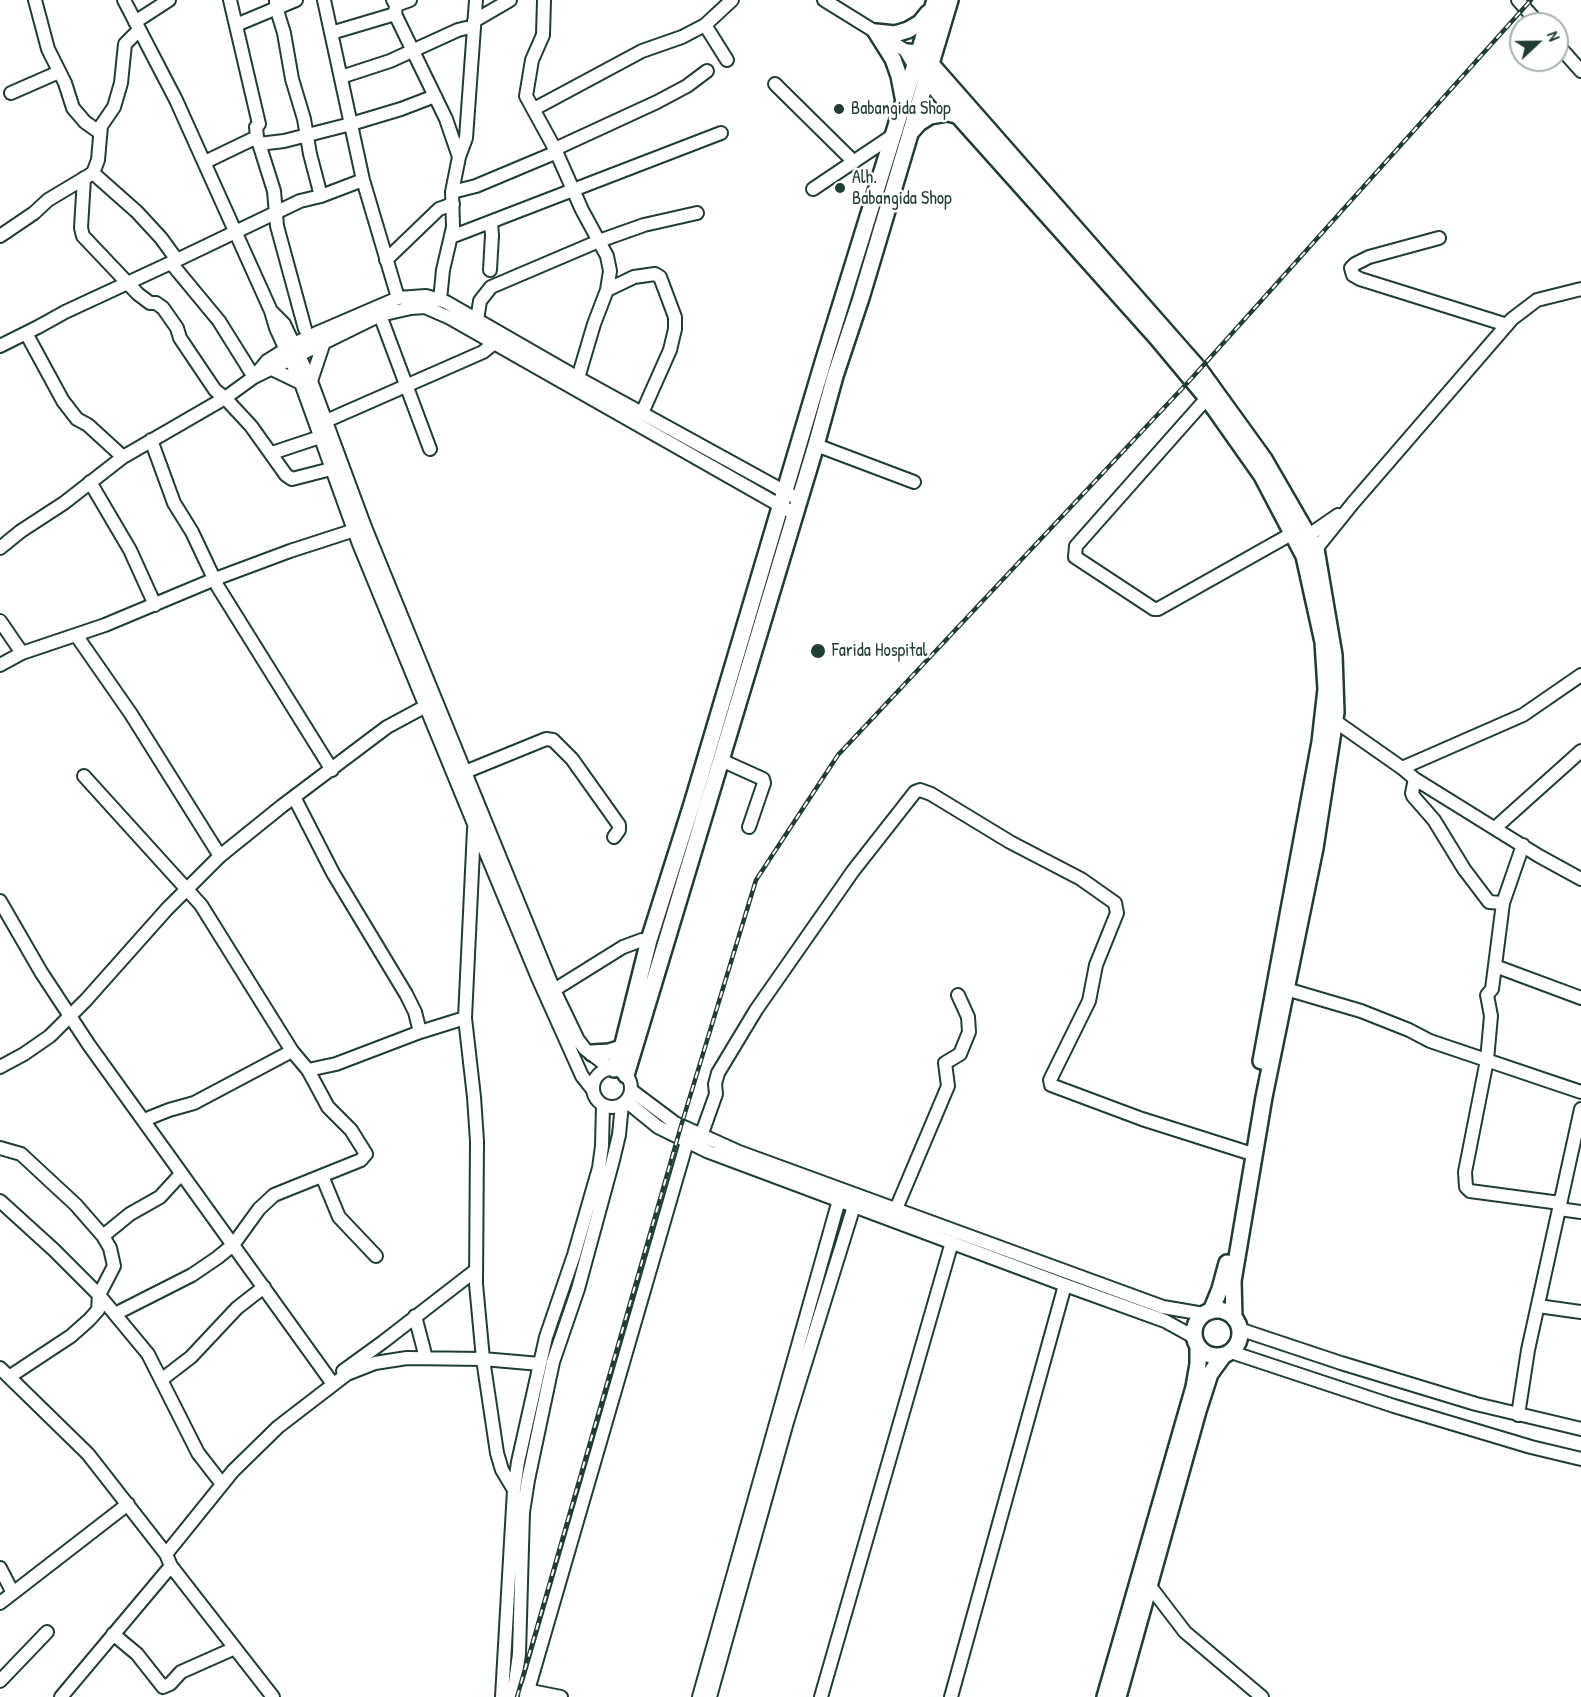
<!DOCTYPE html>
<style>
body{margin:0}
#map{position:relative;width:1581px;height:1697px;overflow:hidden;background:#fff;font-family:"Patrick Hand",sans-serif}
canvas{display:block}
.north{position:absolute;left:1509px;top:12px;width:60px;height:60px;box-sizing:border-box;background:#fff;border:2px solid #a5b1ae;border-radius:50%;rotate:68deg;font-size:16px;font-weight:700;line-height:24px;text-align:center;color:#1f3d34}
.north::after{content:'';display:block;margin:auto;width:21px;height:27px;background:#1f3d34;clip-path:polygon(50% 0,100% 100%,50% 72%,0 100%)}
</style>
<div id="map">
<canvas width="1581" height="1697"></canvas>
<div class="north">N</div>
</div>
<script>
const g = document.querySelector('canvas').getContext('2d');
g.lineJoin = 'round';
function poly(rows) {
  const path = new Path2D();
  for (const r of rows) {
    if (r.length === 3) {
      path.moveTo(r[0] + r[2], r[1]);
      path.arc(r[0], r[1], r[2], 0, 2 * Math.PI);
      continue;
    }
    path.moveTo(r[0], r[1]);
    for (let i = 2; i < r.length; i += 2) path.lineTo(r[i], r[i + 1]);
  }
  return path;
}
function strokePath(path, color, width, dash) {
  g.strokeStyle = color;
  g.lineWidth = width;
  g.lineCap = dash ? 'butt' : 'round';
  g.setLineDash(dash || []);
  g.stroke(path);
}
function label(font, color, halo, rows, align = 'center') {
  g.font = font + ' "Patrick Hand",sans-serif';
  g.lineWidth = 5;
  g.setLineDash([]);
  g.textBaseline = 'middle';
  g.strokeStyle = halo;
  g.fillStyle = color;
  for (const [text, x, y, turn = 0] of rows) {
    g.save();
    g.translate(x, y);
    g.rotate((+turn || 0) * Math.PI / 180);
    g.textAlign = isNaN(turn) ? turn : align;
    if (halo) g.strokeText(text, 0, 0);
    g.fillText(text, 0, 0);
    g.restore();
  }
}
const minor = poly([
 [35,0,48,49,65,83,73,108,85,122,99,132],
 [124,0,176,100,271,311,276,328,301,383,359,544,474,824,538,978,582,1076,593,1090],
 [230,0,259,124,256,127,257,137,274,191,277,226,305,329],
 [276,0,276,7,284,33,292,79,304,119,310,154,321,196],
 [324,0,363,180,398,298],
 [393,0,396,5,395,14,446,119,459,157],
 [544,0,543,35,532,60,526,96,555,149,582,210,607,256,610,271,607,290,594,324,578,378],
 [824,0,908,52],
 [1518,0,1539,24],
 [396,5,410,0],
 [474,21,510,0],
 [135,22,169,0],
 [236,25,296,0],
 [705,25,727,60],
 [331,33,395,14],
 [1557,44,1581,71],
 [341,77,390,61,458,30,466,28,474,28],
 [775,84,854,162],
 [11,93,59,72],
 [534,109,642,51,682,37,705,25,732,0],
 [259,144,284,141,351,124,401,109,435,96],
 [555,149,657,102,687,86,707,71],
 [205,162,257,137],
 [93,173,137,212,161,238,177,260],
 [84,178,81,228,83,236,138,294,150,303,156,303,163,308,177,328,180,338,215,390,225,398,251,426,286,475,292,479,331,469],
 [813,189,892,136],
 [452,192,476,186,557,152],
 [0,236,34,213,48,200,93,173,98,160,101,126,114,107,121,83,125,44,139,30],
 [451,237,721,133],
 [1439,238,1369,257,1355,264,1351,268,1353,275,1360,279,1507,325],
 [386,260,439,209,453,204],
 [171,263,219,321,254,377],
 [490,270,492,235,491,223],
 [607,290,634,277,655,274,660,277,675,317,675,329,670,350,642,413],
 [440,300,443,270,453,227,452,192,459,157,466,138,476,0],
 [272,312,284,324,311,381,365,527,554,990,578,1040,585,1049,611,1069],
 [380,315,430,449],
 [477,320,480,301,491,287,599,241,644,225,697,213],
 [26,333,63,401,77,419,88,425,123,457],
 [0,346,38,327,65,312,177,260,300,201,321,196,363,180],
 [272,369,301,383],
 [257,373,267,361,294,344,319,332,398,298,426,296,446,302,578,378,800,500],
 [311,381,324,342],
 [1207,398,1076,546,1075,557,1154,609,1158,609,1293,533],
 [326,421,483,352,494,343],
 [151,440,174,503,192,532,218,587,332,770],
 [816,445,914,482],
 [272,453,320,437],
 [90,482,130,550,155,605],
 [1303,539,1338,515],
 [0,548,21,531,64,503,123,457,225,398,254,377,380,315,411,308,425,307,450,318,795,514],
 [1311,553,1316,549,1353,503,1512,319,1537,300,1581,289],
 [0,621,22,653],
 [76,635,131,714,220,856],
 [0,665,22,653,105,625,215,579,290,551,361,528],
 [1335,721,1402,768,1415,779,1539,856,1581,879],
 [721,760,763,779,764,783,749,827],
 [1402,768,1523,715,1581,675],
 [465,772,546,739,553,740,572,759,619,825,619,830,614,837],
 [84,776,201,905,292,1051,308,1070,328,1107,351,1130,366,1154,361,1160,274,1195,259,1209,233,1245,217,1258,192,1275,115,1314],
 [1415,779,1412,793,1413,796,1434,820,1464,869,1489,902,1503,903],
 [294,797,333,873,406,994,415,1012,420,1032],
 [1495,828,1581,751],
 [474,829,465,1018,474,1097,477,1141,476,1284,483,1359,497,1453,502,1470,514,1490],
 [1523,845,1503,903,1492,989,1487,995,1491,1016,1487,1060,1465,1172,1466,1187,1470,1191,1560,1203],
 [0,901,41,972,89,1045,333,1384],
 [1495,966,1581,998],
 [1286,989,1361,1011,1409,1030,1430,1041,1581,1092],
 [554,990,623,947,642,940,649,940],
 [0,1067,24,1054,50,1036,86,1000,167,909,220,856,282,806,387,727,426,706],
 [612,1088,19],
 [308,1070,336,1064,420,1032,465,1018],
 [631,1090,675,1123,739,1152,1163,1307,1204,1314],
 [626,1101,658,1127,709,1152,1065,1285,1165,1321,1194,1337],
 [144,1120,169,1110,194,1103,292,1051],
 [701,1136,716,1094,715,1084,718,1073,756,1010,853,871,915,792,920,790,931,794,1010,842,1081,879,1115,903,1117,913,1096,965,1089,1001,1050,1080,1051,1085,1142,1119,1246,1152],
 [0,1148,21,1154,76,1205,103,1236,110,1248,114,1266,99,1295,98,1310,89,1320,71,1336,9,1377],
 [322,1176,339,1217,376,1256],
 [0,1201,54,1250,99,1295,148,1354,198,1453,222,1484],
 [896,1209,948,1086,945,1063,960,1054,969,1032,968,1017,958,995],
 [1559,1209,1581,1212],
 [103,1236,130,1214,160,1197,181,1174],
 [1538,1306,1581,1312],
 [415,1316,426,1358],
 [1239,1329,1341,1363,1476,1404,1581,1429],
 [1231,1352,1394,1406,1531,1447,1581,1459],
 [0,1368,88,1454,166,1554,171,1566,273,1697],
 [343,1371,383,1342,476,1270],
 [161,1380,191,1357,237,1308,264,1287],
 [1518,1415,1528,1350,1581,1109],
 [166,1554,233,1471,278,1427,347,1374,375,1363,407,1358,483,1359,540,1364],
 [0,1568,13,1593,0,1603],
 [1149,1585,1185,1632,1262,1697],
 [13,1593,128,1504],
 [113,1634,137,1654,163,1687,170,1684,181,1672,235,1648],
 [0,1681,47,1632],
 [521,1689,561,1697],
 [61,1697,171,1566],
 [502,1697,514,1490,518,1462,546,1337,574,1255,599,1168,602,1146,603,1105],
 [513,1697,519,1654,523,1512,528,1480,553,1362,578,1289,612,1164,619,1135,622,1104],
 [526,1697,687,1142],
 [699,1697,839,1200],
 [710,1697,787,1422,854,1206],
 [821,1697,952,1242],
 [951,1697,1065,1285]
]);
const major = poly([
 [876,32,893,59,899,76,903,97],
 [876,32,895,34,908,30,920,23,928,13],
 [908,52,918,53,931,64,1199,369,1264,459,1316,549,1334,655,1336,712,1315,848,1264,1097,1233,1281,1234,1318],
 [908,52,915,64,953,110,1157,338,1207,398,1262,476,1304,556,1323,642,1326,689,1320,742,1261,1061],
 [912,131,919,123,930,116,948,113,960,116],
 [592,1053,609,1052,622,1048],
 [614,1069,622,1048,649,940,692,804,824,359,935,0],
 [626,1075,816,445,835,376,861,298,950,0],
 [1217,1333,23],
 [1211,1311,1220,1289,1227,1263],
 [1105,1697,1194,1387,1198,1364,1198,1346],
 [1118,1697,1198,1411,1210,1374,1223,1356]
]);
const rail = poly([
 [517,1697,681,1126,756,880,838,755,1191,379,1531,0]
]);
const markers = [
 [839,109,6,"#1f3d34"],
 [840,188,6,"#1f3d34"],
 [818,651,8,"#1f3d34"]
];
const poiNames = [
 ["Babangida Shop",851,109],
 ["Alh.",852,178],
 ["Babangida Shop",852,199],
 ["Farida Hospital",832,651]
];
strokePath(minor, '#1f3d34', 16);
strokePath(major, '#1f3d34', 20);
strokePath(minor, '#fff', 12);
strokePath(major, '#fff', 15);
strokePath(rail, '#1f3d34', 4.5);
strokePath(rail, '#fff', 2, [7]);
for (const [x, y, r, color] of markers) {
  const dot = new Path2D();
  dot.arc(x, y, r, 0, 2 * Math.PI);
  g.fillStyle = color;
  g.fill(dot);
  strokePath(dot, '#fff', 2);
}
label('18px', '#1f3d34', '#fff', poiNames, 'left');
</script>
